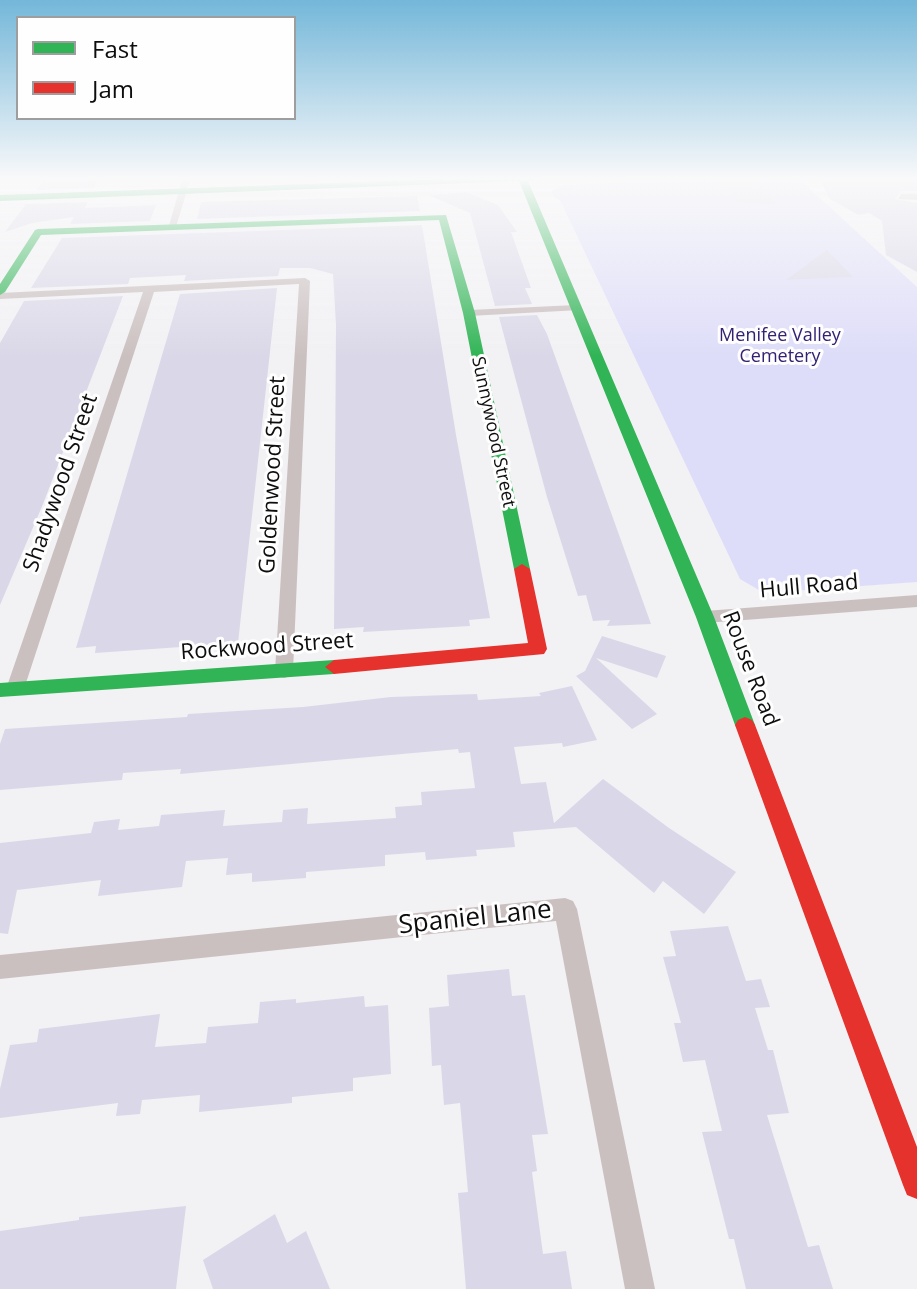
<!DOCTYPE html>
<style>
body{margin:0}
#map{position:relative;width:917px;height:1289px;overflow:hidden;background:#f2f1f4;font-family:"Open Sans",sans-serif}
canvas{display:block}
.legend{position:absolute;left:16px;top:16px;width:280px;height:104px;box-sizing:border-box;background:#fefefe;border:2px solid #9e9e9e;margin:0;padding:10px 14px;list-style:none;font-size:24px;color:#0d0d0e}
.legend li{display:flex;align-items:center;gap:16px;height:40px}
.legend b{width:40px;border:2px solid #9e9e9e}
</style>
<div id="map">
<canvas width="917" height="1289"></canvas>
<ul class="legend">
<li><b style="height:10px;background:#30b455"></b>Fast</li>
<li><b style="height:10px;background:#e5322d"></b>Jam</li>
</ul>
</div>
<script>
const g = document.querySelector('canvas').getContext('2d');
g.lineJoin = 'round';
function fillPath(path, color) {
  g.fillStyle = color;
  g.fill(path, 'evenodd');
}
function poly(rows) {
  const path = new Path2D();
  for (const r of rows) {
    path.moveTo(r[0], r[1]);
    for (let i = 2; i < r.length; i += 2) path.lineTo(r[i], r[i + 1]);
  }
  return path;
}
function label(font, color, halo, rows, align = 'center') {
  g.font = font + ' "Open Sans",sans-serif';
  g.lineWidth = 6;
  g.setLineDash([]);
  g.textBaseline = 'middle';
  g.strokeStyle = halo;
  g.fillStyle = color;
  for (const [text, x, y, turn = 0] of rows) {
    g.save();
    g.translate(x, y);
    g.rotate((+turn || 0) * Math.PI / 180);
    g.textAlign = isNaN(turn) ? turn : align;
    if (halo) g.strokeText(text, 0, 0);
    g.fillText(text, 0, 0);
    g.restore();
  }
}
const green = poly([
 [759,177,797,177,917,287,917,582,764,593,740,579,560,200,554,197,551,191,564,185]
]);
const building = poly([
 [45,177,98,177,94,188,36,190],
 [839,177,917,177,917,191,901,191,895,199,917,203,917,272,886,255,882,221,869,213,858,215,830,199,820,180],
 [753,179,776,204,738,202,719,180],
 [466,192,498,205,517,232,511,232,531,288,525,288,532,304,495,306,470,213,428,195],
 [417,196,420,211,197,219,201,202],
 [88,202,85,208,156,205,150,221,70,224,74,217,32,223,5,232,26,204],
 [422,225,456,435,490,618,469,620,470,626,363,632,364,627,334,629,336,325,333,274,310,268,280,268,278,276,184,281,186,275,130,278,128,284,31,288,62,238],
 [827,250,853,277,786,280],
 [277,288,238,643,95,653,96,646,76,648,180,294],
 [123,296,43,504,0,605,0,343,24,301],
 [537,315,547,334,651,624,607,626,610,620,593,621,586,595,578,596,547,497,499,317],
 [602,636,666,656,657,678,596,658,657,714,632,729,576,676,585,671],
 [572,686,597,740,563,747,562,743,514,747,521,784,546,782,554,823,603,779,669,828,736,872,704,914,663,881,654,893,576,827,513,832,515,847,476,850,477,856,426,860,425,852,385,855,385,866,306,872,306,878,252,882,252,873,226,875,228,858,186,861,182,887,98,896,101,880,17,890,8,934,0,933,0,843,91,833,94,822,120,819,118,830,159,826,161,815,225,810,223,826,282,822,283,810,308,808,307,824,396,818,395,807,422,805,421,792,475,788,470,752,459,753,458,749,180,774,181,769,123,773,122,780,0,790,0,744,5,729,187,717,188,714,303,707,391,697,477,694,478,700,541,696,539,693],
 [728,926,746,981,761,979,770,1007,755,1008,768,1050,773,1050,789,1113,767,1115,808,1247,819,1245,833,1289,746,1289,734,1239,729,1239,702,1132,722,1131,705,1060,683,1062,674,1023,681,1023,663,957,676,956,670,931],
 [509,969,512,996,525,995,548,1134,532,1135,537,1171,532,1172,543,1254,566,1251,572,1289,466,1289,458,1193,468,1192,460,1103,444,1105,441,1065,432,1066,429,1008,449,1006,447,975],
 [364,996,365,1007,388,1005,391,1074,353,1078,353,1091,292,1097,292,1103,199,1112,200,1095,142,1100,140,1114,116,1116,118,1103,0,1118,0,1089,10,1045,37,1042,39,1029,160,1014,155,1047,206,1043,208,1027,258,1023,260,1002,296,999,296,1003],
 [186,1206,176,1289,0,1289,0,1231,79,1220,79,1217],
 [275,1214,287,1243,306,1231,330,1289,213,1289,203,1260]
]);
const street = poly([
 [183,177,191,177,176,227,168,229,183,177],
 [901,194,917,194,917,200,898,199,901,194],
 [305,278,310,281,293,671,291,676,284,678,277,676,275,671,299,284,154,292,24,689,22,694,8,694,6,689,143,292,0,299,0,293,305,278],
 [576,305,580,306,580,310,469,316,463,313,469,310,576,305],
 [917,595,917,607,705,623,696,617,705,611,917,595],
 [565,898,573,901,577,909,655,1289,625,1289,556,921,0,979,0,955,565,898]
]);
const fast = poly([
 [499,177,561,177,528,181,714,617,755,725,752,730,745,733,738,730,735,725,696,617,519,181,0,201,0,195,499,177],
 [446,215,475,313,530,569,522,574,514,569,463,313,439,220,41,235,5,292,0,295,0,284,35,230,38,229,446,215],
 [334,660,343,667,334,674,0,697,0,683,334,660]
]);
const jam = poly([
 [522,564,530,569,547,649,544,654,334,674,325,667,334,660,528,643,514,569,522,564],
 [745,717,752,720,755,725,917,1147,917,1199,907,1195,903,1185,735,725,738,720,745,717]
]);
const farParknames = [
 ["Menifee Valley",780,336],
 ["Cemetery",780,357]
];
const farStreetnames = [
 ["Sunnywood Street",493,432,78]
];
const streetNames = [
 ["Goldenwood Street",273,475,-87],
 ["Shadywood Street",61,483,-71],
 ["Hull Road",809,587,-5],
 ["Rockwood Street",267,647,-4],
 ["Rouse Road",750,669,69]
];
const nearStreetnames = [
 ["Spaniel Lane",475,918,-6]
];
fillPath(green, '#deddf9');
fillPath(building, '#dad8e8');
fillPath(street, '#cbc0c0');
fillPath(fast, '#30b455');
fillPath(jam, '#e5322d');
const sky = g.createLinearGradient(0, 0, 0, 357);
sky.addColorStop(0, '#74b7d9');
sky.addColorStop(0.5, '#f9f9fa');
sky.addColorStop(1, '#f9f9fa00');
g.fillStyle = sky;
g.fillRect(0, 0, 917, 357);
label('18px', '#342173', '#fefefe', farParknames);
label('18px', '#0d0d0e', '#fefefe', farStreetnames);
label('22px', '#0d0d0e', '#fefefe', streetNames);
label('26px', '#0d0d0e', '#fefefe', nearStreetnames);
</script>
